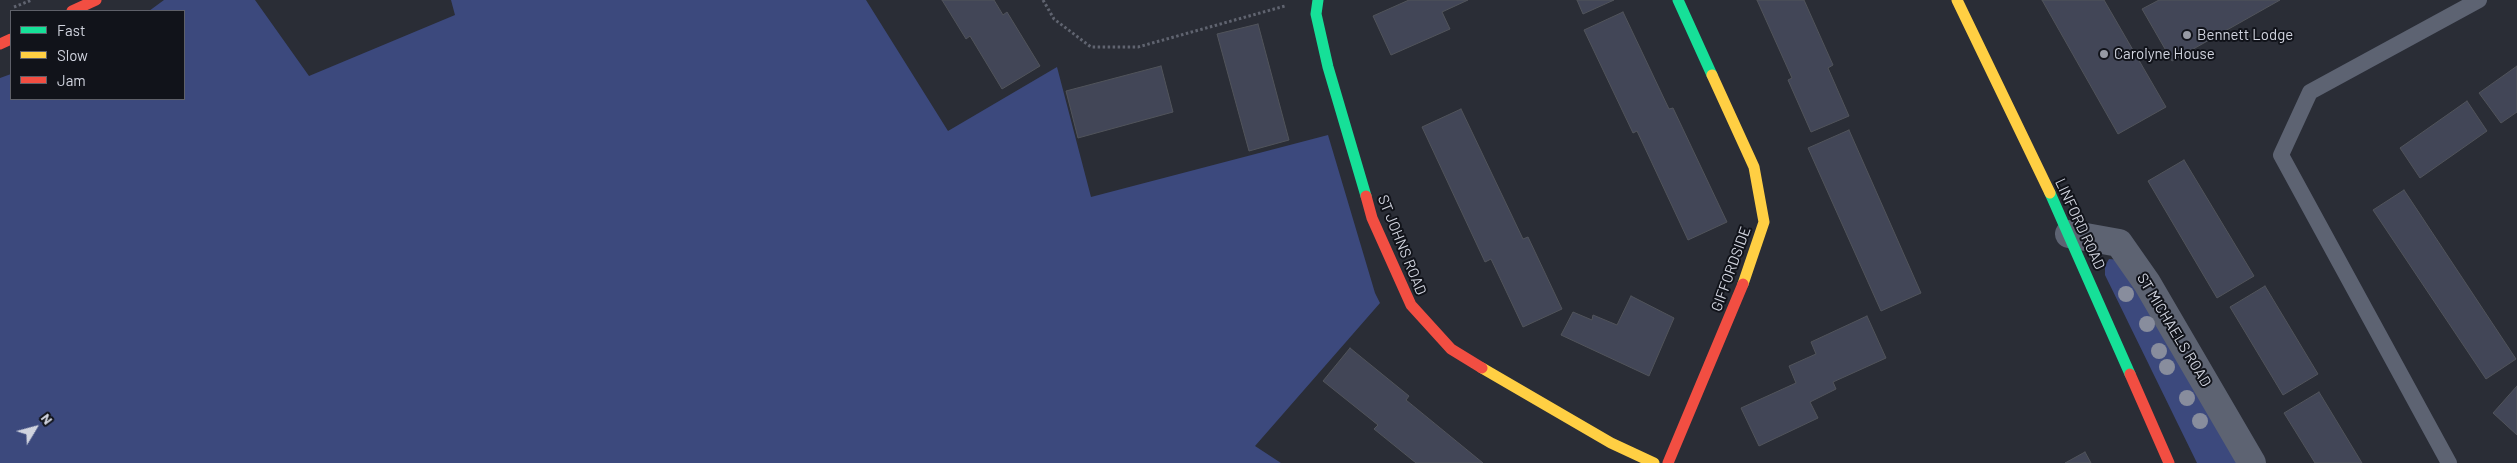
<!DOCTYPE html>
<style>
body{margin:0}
#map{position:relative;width:2517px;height:463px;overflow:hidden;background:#2a2d36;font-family:Barlow,sans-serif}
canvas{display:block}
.legend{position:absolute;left:10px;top:10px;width:175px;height:90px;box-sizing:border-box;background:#11131a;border:1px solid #5e6069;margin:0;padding:6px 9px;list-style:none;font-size:15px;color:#d1d4df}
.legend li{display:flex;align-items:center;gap:10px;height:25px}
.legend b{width:25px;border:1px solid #5e6069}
.north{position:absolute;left:10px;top:403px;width:50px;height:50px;-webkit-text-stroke:4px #11131a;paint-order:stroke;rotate:53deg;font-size:14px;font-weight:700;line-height:20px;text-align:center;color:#d1d4df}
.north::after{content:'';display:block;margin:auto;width:18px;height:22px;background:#d1d4df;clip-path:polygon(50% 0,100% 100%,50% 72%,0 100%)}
</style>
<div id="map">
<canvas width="2517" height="463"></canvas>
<ul class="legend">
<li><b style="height:6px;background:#16e098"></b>Fast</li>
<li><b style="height:6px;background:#ffcf43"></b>Slow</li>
<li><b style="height:6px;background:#f24e42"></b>Jam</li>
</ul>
<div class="north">N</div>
</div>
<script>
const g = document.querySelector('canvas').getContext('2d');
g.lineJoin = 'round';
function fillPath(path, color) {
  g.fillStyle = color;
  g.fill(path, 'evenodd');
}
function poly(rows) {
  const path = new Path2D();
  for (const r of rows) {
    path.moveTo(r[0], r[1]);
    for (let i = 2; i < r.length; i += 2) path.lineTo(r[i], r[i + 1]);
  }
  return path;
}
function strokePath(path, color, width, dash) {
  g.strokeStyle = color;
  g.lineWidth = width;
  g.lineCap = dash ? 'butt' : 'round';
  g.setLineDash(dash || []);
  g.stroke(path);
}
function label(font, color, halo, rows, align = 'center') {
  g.font = font + ' Barlow,sans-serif';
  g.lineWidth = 4;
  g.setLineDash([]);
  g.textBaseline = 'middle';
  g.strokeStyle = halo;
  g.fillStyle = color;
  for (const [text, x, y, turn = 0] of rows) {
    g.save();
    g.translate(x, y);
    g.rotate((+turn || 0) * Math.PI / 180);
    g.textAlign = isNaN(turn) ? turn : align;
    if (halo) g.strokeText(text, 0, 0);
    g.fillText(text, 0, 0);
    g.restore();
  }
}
const green = poly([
 [164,0,255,0,309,76,455,15,451,0,866,0,948,131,1057,67,1091,197,1328,135,1375,293,1380,303,1255,446,1281,463,0,463,0,78,11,74,11,99,184,99,184,11,149,11],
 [2109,259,2120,260,2238,463,2197,463,2105,275,2105,266]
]);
const building = poly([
 [942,0,994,0,1003,15,1007,12,1040,66,1002,89,970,36,966,39,942,0],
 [1409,0,1468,0,1442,12,1450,29,1391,55,1373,16,1409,0],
 [1577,0,1614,0,1583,14,1577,0],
 [1757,0,1804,0,1833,65,1828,68,1849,116,1811,132,1788,80,1792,78,1757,0],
 [2042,0,2104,0,2166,107,2118,134,2042,0],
 [2159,0,2280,0,2172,61,2142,9,2159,0],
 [1623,12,1669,109,1673,108,1727,222,1688,240,1637,131,1633,133,1584,30,1623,12],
 [1258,24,1289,140,1249,151,1217,34,1258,24],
 [1161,66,1173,112,1078,138,1066,91,1161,66],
 [2517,66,2517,112,2501,123,2479,93,2517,66],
 [2467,101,2487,131,2420,178,2400,148,2467,101],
 [1461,109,1523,239,1528,237,1562,309,1523,327,1491,259,1485,262,1422,127,1461,109],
 [1849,130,1921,293,1881,311,1808,148,1849,130],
 [2184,160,2254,276,2217,298,2148,181,2184,160],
 [2404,190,2516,359,2486,379,2373,210,2404,190],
 [2265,286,2318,374,2283,395,2230,307,2265,286],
 [1631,296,1674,318,1649,376,1561,335,1573,312,1592,320,1593,315,1617,325,1631,296],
 [1867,316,1886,358,1833,382,1836,389,1810,402,1818,418,1759,446,1741,408,1796,383,1789,366,1816,354,1811,342,1867,316],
 [1350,348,1409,396,1406,400,1483,463,1416,463,1374,429,1378,425,1323,381,1350,348],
 [2517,386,2517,435,2493,413,2517,386],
 [2319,392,2362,463,2315,463,2284,413,2319,392],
 [2085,452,2091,463,2065,463,2085,452]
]);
const path = poly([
 [1043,0,1054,19,1091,47,1138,47,1285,6],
 [14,7,32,0]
]);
const lane = poly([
 [2449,463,2281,155,2310,92,2479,0]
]);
const street = poly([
 [2069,234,2119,243,2147,283,2252,463]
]);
const fast = poly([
 [1318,0,1316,14,1328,67,1366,196],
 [1678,0,1712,75],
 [2050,193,2130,374]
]);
const slow = poly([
 [1957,0,2050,193],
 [1712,75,1754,167,1764,222,1743,284],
 [1482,368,1611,443,1654,463]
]);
const jam = poly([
 [72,11,96,0],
 [0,44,11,39],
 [1366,196,1372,218,1411,305,1451,349,1482,368],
 [2130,374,2169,463],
 [1668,463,1743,284]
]);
const trees = [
 [2126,294],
 [2147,324],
 [2159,351],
 [2167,367],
 [2187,398],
 [2200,421]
];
const markers = [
 [2187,35,5,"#979aa4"],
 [2104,54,5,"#979aa4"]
];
const poiNames = [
 ["Bennett Lodge",2197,35],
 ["Carolyne House",2114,54]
];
const streetNames = [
 ["LINFORD ROAD",2080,224,65],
 ["ST JOHNS ROAD",1402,245,68],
 ["GIFFORDSIDE",1731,269,-70],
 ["ST MICHAELS ROAD",2174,330,59]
];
fillPath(green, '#3c497d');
fillPath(building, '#424657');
strokePath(building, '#51545b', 1);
strokePath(path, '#606470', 3, [2.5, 2.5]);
strokePath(lane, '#5d6372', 16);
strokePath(street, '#5d6372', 28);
strokePath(fast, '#16e098', 11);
strokePath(slow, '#ffcf43', 11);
strokePath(jam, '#f24e42', 11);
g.fillStyle = '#888d9d';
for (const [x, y] of trees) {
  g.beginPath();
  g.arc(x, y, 8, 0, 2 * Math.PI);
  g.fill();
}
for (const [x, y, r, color] of markers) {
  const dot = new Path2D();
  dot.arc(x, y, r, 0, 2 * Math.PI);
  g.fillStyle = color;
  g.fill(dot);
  strokePath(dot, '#11131a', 2);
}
label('15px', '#d1d4df', '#11131a', poiNames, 'left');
label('15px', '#d1d4df', '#11131a', streetNames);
</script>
